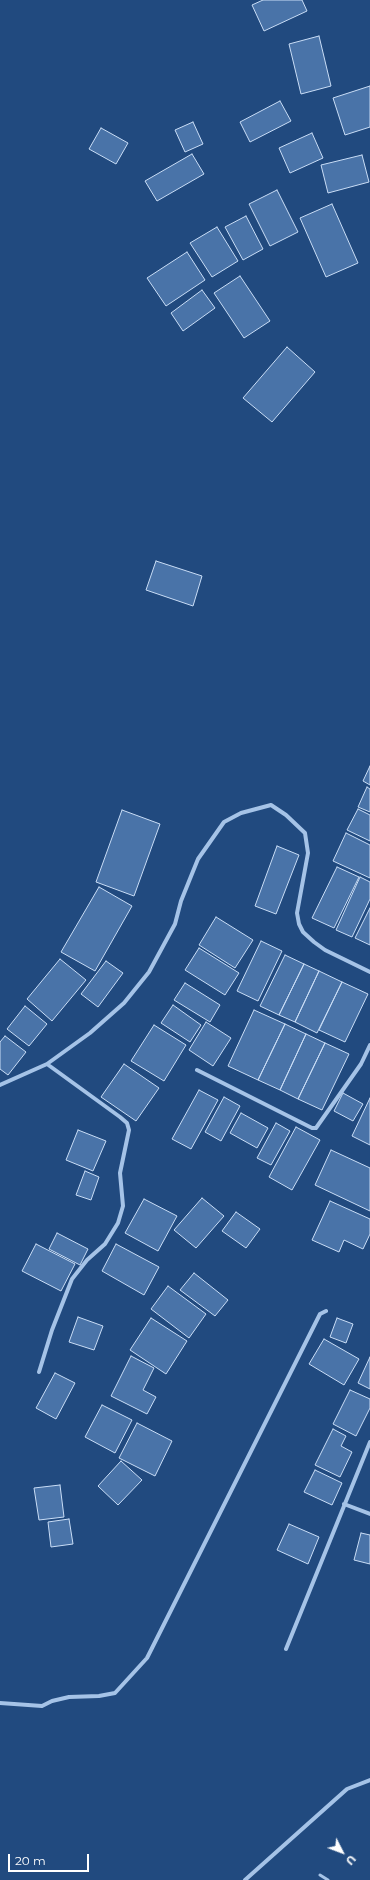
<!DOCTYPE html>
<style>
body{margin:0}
#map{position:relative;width:370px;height:1880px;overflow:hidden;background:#214a7f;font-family:Montserrat,sans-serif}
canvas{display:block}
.north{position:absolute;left:322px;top:1832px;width:40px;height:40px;-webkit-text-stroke:3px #214a7f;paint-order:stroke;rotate:132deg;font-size:11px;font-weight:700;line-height:16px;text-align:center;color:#fff}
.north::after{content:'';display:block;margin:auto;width:14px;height:18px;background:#fff;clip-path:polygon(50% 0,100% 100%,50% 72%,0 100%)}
.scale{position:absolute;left:8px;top:1854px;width:81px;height:18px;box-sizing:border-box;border:2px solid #fff;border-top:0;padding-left:5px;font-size:12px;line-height:14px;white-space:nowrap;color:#fff;-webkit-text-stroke:3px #214a7f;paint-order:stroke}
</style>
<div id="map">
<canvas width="370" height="1880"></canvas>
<div class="north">U</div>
<div class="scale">20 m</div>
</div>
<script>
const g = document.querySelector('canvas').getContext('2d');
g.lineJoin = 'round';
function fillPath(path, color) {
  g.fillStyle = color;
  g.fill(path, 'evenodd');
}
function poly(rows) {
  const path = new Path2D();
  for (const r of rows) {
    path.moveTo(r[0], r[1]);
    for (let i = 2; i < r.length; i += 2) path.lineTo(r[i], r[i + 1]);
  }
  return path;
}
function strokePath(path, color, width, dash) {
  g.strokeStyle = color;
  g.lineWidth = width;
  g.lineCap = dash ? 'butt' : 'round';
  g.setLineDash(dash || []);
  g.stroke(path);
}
const building = poly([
 [263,0,302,0,307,11,264,31,252,5,263,0],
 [319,36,331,86,301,94,289,44,319,36],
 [370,86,370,127,345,135,333,98,370,86],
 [280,101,291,121,250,142,240,122,280,101],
 [193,122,203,144,185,152,175,130,193,122],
 [101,128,128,143,116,164,89,149,101,128],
 [312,133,323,158,290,173,279,148,312,133],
 [192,154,204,174,157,201,145,181,192,154],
 [362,155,369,182,328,193,321,165,362,155],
 [277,190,298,232,270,246,249,204,277,190],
 [332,204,358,263,326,277,300,218,332,204],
 [246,216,263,249,243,260,225,227,246,216],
 [217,227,238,261,212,277,190,243,217,227],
 [187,252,205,280,166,306,147,278,187,252],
 [240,276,270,321,244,338,214,293,240,276],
 [202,290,215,308,183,331,171,313,202,290],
 [287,347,315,372,272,422,243,398,287,347],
 [156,561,202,576,193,606,146,590,156,561],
 [370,766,370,785,363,781,370,766],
 [367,787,370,789,370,812,358,807,367,787],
 [358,809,370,815,370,841,347,830,358,809],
 [122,810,160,824,134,896,96,882,122,810],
 [346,833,370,845,370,878,333,861,346,833],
 [277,846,299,855,276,914,255,906,277,846],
 [337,867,359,877,334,928,312,918,337,867],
 [360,877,370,882,370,899,352,937,336,930,360,877],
 [99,887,132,906,95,971,61,952,99,887],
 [370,908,370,945,355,938,370,908],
 [216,917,253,940,235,968,199,945,216,917],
 [261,941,282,951,258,1001,237,991,261,941],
 [199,948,239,973,225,995,185,970,199,948],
 [285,955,304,964,279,1015,260,1006,285,955],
 [60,959,86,980,52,1021,27,999,60,959],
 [106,961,123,973,98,1007,81,994,106,961],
 [304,964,319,971,295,1022,279,1015,304,964],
 [319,971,342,982,317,1033,295,1022,319,971],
 [342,982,368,994,345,1042,319,1030,342,982],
 [185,983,220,1005,210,1022,174,1000,185,983],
 [173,1005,201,1025,190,1042,161,1023,173,1005],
 [25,1006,47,1024,29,1046,7,1029,25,1006],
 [254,1010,285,1024,258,1080,228,1066,254,1010],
 [206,1022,231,1038,213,1066,189,1050,206,1022],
 [285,1024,306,1034,280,1090,258,1080,285,1024],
 [154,1025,186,1045,164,1081,131,1061,154,1025],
 [306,1034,325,1043,298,1099,280,1090,306,1034],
 [5,1036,26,1052,8,1075,0,1069,0,1042,5,1036],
 [325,1043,349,1054,322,1110,298,1099,325,1043],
 [124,1064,159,1088,136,1121,101,1097,124,1064],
 [199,1090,218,1100,191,1149,172,1139,199,1090],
 [343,1093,363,1104,353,1121,334,1111,343,1093],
 [224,1097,240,1106,221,1141,205,1132,224,1097],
 [370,1098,370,1145,352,1136,370,1098],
 [241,1113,268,1128,257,1148,230,1133,241,1113],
 [276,1123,290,1131,271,1165,257,1158,276,1123],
 [296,1127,320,1140,292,1190,269,1177,296,1127],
 [78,1130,106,1141,93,1171,66,1160,78,1130],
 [331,1150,370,1168,370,1211,315,1185,331,1150],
 [85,1171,99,1177,91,1200,76,1195,85,1171],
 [202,1198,224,1216,196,1248,174,1230,202,1198],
 [144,1199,177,1216,158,1251,125,1233,144,1199],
 [330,1201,370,1219,370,1234,363,1249,344,1240,339,1252,312,1240,330,1201],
 [236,1212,260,1229,246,1248,222,1231,236,1212],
 [57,1233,88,1249,80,1265,49,1249,57,1233],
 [36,1244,75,1264,61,1291,22,1271,36,1244],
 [116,1244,159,1267,144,1295,102,1271,116,1244],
 [194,1273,228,1300,215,1316,180,1290,194,1273],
 [168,1286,206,1314,189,1338,151,1309,168,1286],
 [78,1317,103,1326,94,1350,69,1342,78,1317],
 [151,1318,187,1341,166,1374,130,1350,151,1318],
 [337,1318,353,1324,346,1343,330,1337,337,1318],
 [324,1339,359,1359,344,1385,309,1364,324,1339],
 [131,1356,154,1368,143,1390,156,1397,147,1414,111,1396,131,1356],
 [370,1357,370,1389,358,1383,370,1357],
 [55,1373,75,1383,56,1419,36,1408,55,1373],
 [350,1390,370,1399,370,1408,356,1436,333,1424,350,1390],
 [102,1405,132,1420,115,1453,85,1437,102,1405],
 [137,1423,172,1441,155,1476,119,1458,137,1423],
 [333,1429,346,1436,341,1446,352,1452,340,1477,315,1465,333,1429],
 [121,1461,142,1480,118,1505,98,1486,121,1461],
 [315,1470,342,1483,332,1505,304,1492,315,1470],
 [60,1485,64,1517,39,1520,34,1488,60,1485],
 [69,1519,73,1544,51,1547,48,1522,69,1519],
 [289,1524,319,1537,308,1564,277,1550,289,1524],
 [361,1533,370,1535,370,1564,354,1560,361,1533]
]);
const service = poly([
 [320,1875,328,1880]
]);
const minor = poly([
 [197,1070,312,1128,316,1128,361,1064,370,1045],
 [0,1085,47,1064,90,1033,124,1003,149,972,175,924,181,901,198,859,224,822,241,813,271,805,286,815,305,833,308,853,297,913,299,924,303,932,314,942,325,950,370,972],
 [39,1372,52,1330,72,1279,87,1260,105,1244,118,1223,123,1206,120,1173,129,1130,127,1123,120,1117,47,1064],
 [344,1504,370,1514],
 [286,1649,370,1442],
 [0,1703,42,1706,52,1701,69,1697,99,1696,115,1693,147,1658,320,1314,326,1311],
 [245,1880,347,1789,370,1780]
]);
fillPath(building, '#4973a8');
strokePath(building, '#c9ddf6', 1);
strokePath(service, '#a5c3e7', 3);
strokePath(minor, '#a5c3e7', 4);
</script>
